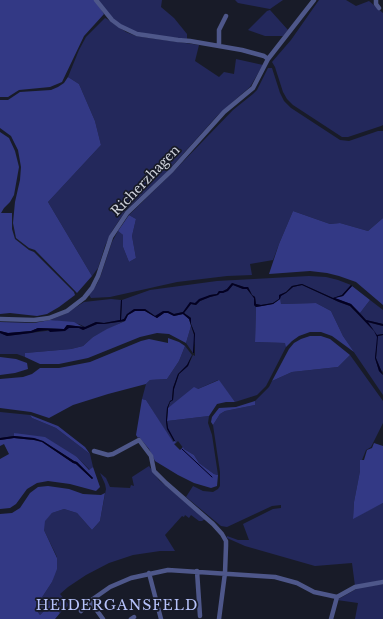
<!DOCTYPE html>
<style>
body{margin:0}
canvas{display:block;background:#181b28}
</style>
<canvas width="383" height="619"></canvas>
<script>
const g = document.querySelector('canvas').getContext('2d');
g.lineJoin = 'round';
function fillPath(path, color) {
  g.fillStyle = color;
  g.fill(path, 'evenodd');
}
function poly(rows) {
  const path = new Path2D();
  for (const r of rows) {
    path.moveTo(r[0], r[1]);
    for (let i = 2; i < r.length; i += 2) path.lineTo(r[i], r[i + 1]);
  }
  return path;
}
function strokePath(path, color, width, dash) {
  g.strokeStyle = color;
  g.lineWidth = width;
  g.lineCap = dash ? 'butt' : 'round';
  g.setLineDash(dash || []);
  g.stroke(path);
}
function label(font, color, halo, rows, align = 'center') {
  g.font = font + ' "Libre Baskerville",serif';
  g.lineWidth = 3.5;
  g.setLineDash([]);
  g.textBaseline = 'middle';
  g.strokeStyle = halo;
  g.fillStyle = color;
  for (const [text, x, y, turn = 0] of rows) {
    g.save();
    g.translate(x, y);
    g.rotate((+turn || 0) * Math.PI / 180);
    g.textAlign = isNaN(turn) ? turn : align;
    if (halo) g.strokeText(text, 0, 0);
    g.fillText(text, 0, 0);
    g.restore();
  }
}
const green = poly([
 [98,0,162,0,161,7,174,18,187,34,187,39,151,35,129,30,115,21],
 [235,0,283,0,270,9,238,3],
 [319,0,346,0,356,6,369,1,383,13,383,125,381,126,348,137,342,137,293,105,287,99,283,92,275,67,272,62,291,40],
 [270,10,288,30,283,36,265,36,248,30,267,11],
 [105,18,107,19,126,32,136,36,199,45,195,61,219,77,224,72,234,74,236,59,263,65,250,87,236,99,217,116,166,173,126,210,112,231,105,246,98,268,92,276,48,202,101,145,95,121,79,84,68,77,79,50,86,37],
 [268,68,272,68,280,93,284,101,291,108,340,140,349,141,378,131,383,131,383,218,368,231,340,223,330,224,293,211,279,244,273,260,250,264,252,275,227,276,177,282,110,297,91,298,89,295,97,284,101,275,112,242,118,231,123,235,123,247,129,262,136,258,132,236,136,219,129,215,174,171,233,110,253,94,257,90],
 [309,276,326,277,338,280,351,285,342,295,333,298,302,284,292,286,286,292,280,295,279,299,273,303,261,305,256,304,255,297,252,295,248,287,244,287,232,283,227,289,223,291,219,291,217,294,210,295,195,303,190,303,183,312,174,314,168,311,155,316,145,309,127,314,124,319,121,320,122,300,150,290,217,281],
 [233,285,243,289,247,289,254,298,254,305,256,307,255,342,286,343,286,347,266,386,257,395,235,402,218,380,198,389,168,408,170,402,173,400,174,389,179,374,188,366,193,355,195,356,195,334,191,324,191,318,184,313,191,304,196,305,200,301,210,297,218,295,219,293,223,293],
 [302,285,339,302,350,306,374,331,378,337,375,358,379,371,383,375,383,395,343,336,331,311,316,303,281,304,280,296,286,293,293,287],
 [111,299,121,300,120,320,104,323,96,322,85,327,79,324,50,320,65,314,84,302],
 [370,300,383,310,383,324,366,320,360,313],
 [124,321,93,337,83,346,71,349,25,353,25,357,17,354,0,354,0,333,7,336,69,328,79,328,83,330,97,324,104,324],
 [367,322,383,326,383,334,377,335],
 [191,326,195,338,193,353,186,343],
 [383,335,383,372,381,370,376,358,378,336],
 [185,346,192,355,187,365,178,374,173,388,172,400,170,401,167,408,166,421,167,429,174,442,173,443,146,400,142,399,146,384,150,380,167,379,179,361],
 [350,355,383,401,383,423,371,447,366,450,362,460,360,460,360,471,354,502,353,518,383,503,383,580,355,586,352,563,315,566,245,546,227,538,227,536,238,540,249,540,243,524,273,509,281,508,281,505,272,506,227,527,221,526,186,497,193,486,203,491,213,492,218,489,220,486,220,472,213,425,220,414,225,411,255,405,255,401,269,387,272,381,292,372,338,367],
 [0,412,30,415,32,418,56,428,90,454,93,467,90,470,77,457,14,433,14,436,0,438],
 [209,416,208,423,212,435,218,475,214,474,199,463,194,455,184,449,178,441,176,443,168,429,167,421],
 [149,466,159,480,205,519,202,521,199,521,191,515,189,518,185,515,184,517,182,516,165,535,175,551,160,551,133,555,109,563,86,575,68,587,60,594,69,605,60,613,51,604,40,615,35,608,52,582,57,557,44,530,44,521,52,513,64,509,77,513,92,530,100,521,106,489,105,484,100,473,106,478,110,487,130,488,131,485,134,486,132,477],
 [383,584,383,619,355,619,358,603,337,600,358,588]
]);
const forest = poly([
 [0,0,95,0,104,14,84,36,62,82,50,87,19,90,8,97,0,97],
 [68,77,79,84,95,121,101,145,48,202,92,276,77,293,35,250,29,248,16,238,13,223,15,202,20,180,21,167,18,150,11,136,0,128,0,100,8,100,20,92,51,90,58,87,64,83],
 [0,132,9,138,15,151,19,167,14,195,10,202,4,208,1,213,12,213,12,229,15,239,29,250,34,252,74,292,75,295,59,307,47,314,37,316,10,313,0,314],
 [293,211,330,224,340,223,368,231,383,218,383,305,356,282,339,276,327,273,310,271,269,274,279,244],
 [129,215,136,219,132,236,136,258,129,262,123,247,123,235,118,231],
 [352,286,370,300,360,313,351,304,334,298,343,296],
 [280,296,281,304,316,303,331,311,343,336,354,352,332,336,321,332,310,332,299,336,292,341,286,347,285,343,255,342,256,307,273,304,280,299],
 [135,311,145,311,157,318,164,313,168,313,174,316,183,314,189,319,191,326,186,343,169,334,157,333,140,337,88,358,59,364,40,364,25,357,25,353,71,349,83,346,93,337,107,329,125,321,128,315],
 [50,320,74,322,83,327,67,325,64,329,38,328,31,331,8,333,0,331,0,322,34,323],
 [310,336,321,336,330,339,350,355,338,367,292,372,272,381,289,349,294,343,301,339],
 [168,338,179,342,185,346,179,361,167,379,150,380,146,384,108,394,73,405,49,418,31,412,0,408,0,379,23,377,32,374,40,368,59,368,90,362,141,341,149,339,168,343],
 [0,357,16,359,27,363,28,369,15,373,0,375],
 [219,380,235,402,226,402,217,404,209,416,167,421,168,408,194,387,198,389],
 [142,399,146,400,173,442,175,441,176,443,174,444,180,450,183,447,184,449,194,455,199,463,214,474,218,475,217,486,211,488,194,483,178,475,155,461,149,449,139,437,138,438,136,435],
 [255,401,255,405,225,411,220,414,213,425,211,422,212,417,219,408,236,407],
 [30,415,58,426,85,447,90,454,56,428,32,418],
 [14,433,45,437,77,457,89,470,93,467,100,487,96,491,70,484,48,481,37,483,27,489,16,504,10,508,0,509,0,459,9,454,4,444,0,446,0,440,14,438,34,440,42,442,73,463,76,464,92,479,93,478,77,462,74,461,43,441,34,438,14,436],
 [374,443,383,446,383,503,353,519,354,502,360,471,360,460,364,460,367,450,372,448],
 [48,486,69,489,83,494,101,495,105,493,100,521,92,530,77,513,64,509,52,513,45,521,44,530,57,558,57,569,52,582,35,608,40,615,51,604,60,613,55,619,0,619,0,514,12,513,20,508,30,493,38,487]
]);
const water = poly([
 [232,283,244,287,248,287,252,295,255,297,256,304,261,305,273,303,279,299,279,295,286,292,292,286,302,284,333,298,342,295,351,285,352,286,343,296,335,298,351,304,366,320,383,324,383,326,368,322,377,335,383,334,383,335,378,336,376,358,383,375,379,371,375,358,377,337,374,331,358,314,350,306,339,302,302,285,293,287,286,293,281,296,280,299,273,304,262,306,256,307,254,305,254,298,247,289,243,289,233,285,228,291,223,293,220,293,218,295,210,297,200,301,196,305,191,304,184,313,191,318,191,324,195,334,194,353,193,353,194,334,189,319,183,314,174,316,168,313,164,313,157,318,145,311,135,311,128,315,125,321,104,324,97,324,83,330,79,328,69,328,65,331,50,332,48,330,39,331,31,333,7,336,0,333,0,331,8,333,31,331,38,328,64,329,67,325,85,327,96,322,104,323,120,320,121,300,122,300,121,320,124,319,127,314,134,309,145,309,155,316,163,311,168,311,174,314,183,312,190,302,195,303,199,299,210,295,217,294,219,291,223,291,227,289],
 [192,355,188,366,179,374,174,389,173,400,170,402,168,408,167,421,168,428,175,441,174,441,167,429,166,421,167,408,170,401,172,400,173,388,178,374,187,365],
 [14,436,34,438,43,441,74,461,77,462,93,478,92,479,76,464,73,463,42,442,34,440,14,438,0,440,0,438]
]);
const stream = poly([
 [182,449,212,477]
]);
const minor = poly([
 [96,0,112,20,120,26,137,34,178,40,190,41,242,50,264,56,268,59],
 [376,0,376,4,379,8],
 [219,46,219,30,226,16],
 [0,319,34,320,49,318,67,311,84,298,92,288,98,276,111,237,127,213,172,170,224,112,253,88,268,59,314,0],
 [94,451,108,455,113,454,139,440,151,456,154,471,166,483,213,524,222,534,226,541,226,546,225,573,219,619],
 [197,571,200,616],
 [149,573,161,619],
 [90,601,103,619],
 [81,611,90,601,110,587,131,578,168,570,275,577,297,583,314,592,337,597],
 [131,619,134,617],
 [331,619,337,597,355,587,383,582]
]);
const streetNames = [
 ["Richerzhagen",146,181,-46]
];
const neighbourhoodNames = [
 ["HEIDERGANSFELD",117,606]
];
fillPath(green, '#23285b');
fillPath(forest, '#333985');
fillPath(water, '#030023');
strokePath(stream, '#030023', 1);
strokePath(minor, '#4e578a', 4.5);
label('13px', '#ced1da', '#181b28', streetNames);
g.letterSpacing = '1px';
label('14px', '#b6c2fa', '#181b28', neighbourhoodNames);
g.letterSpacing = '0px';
</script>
